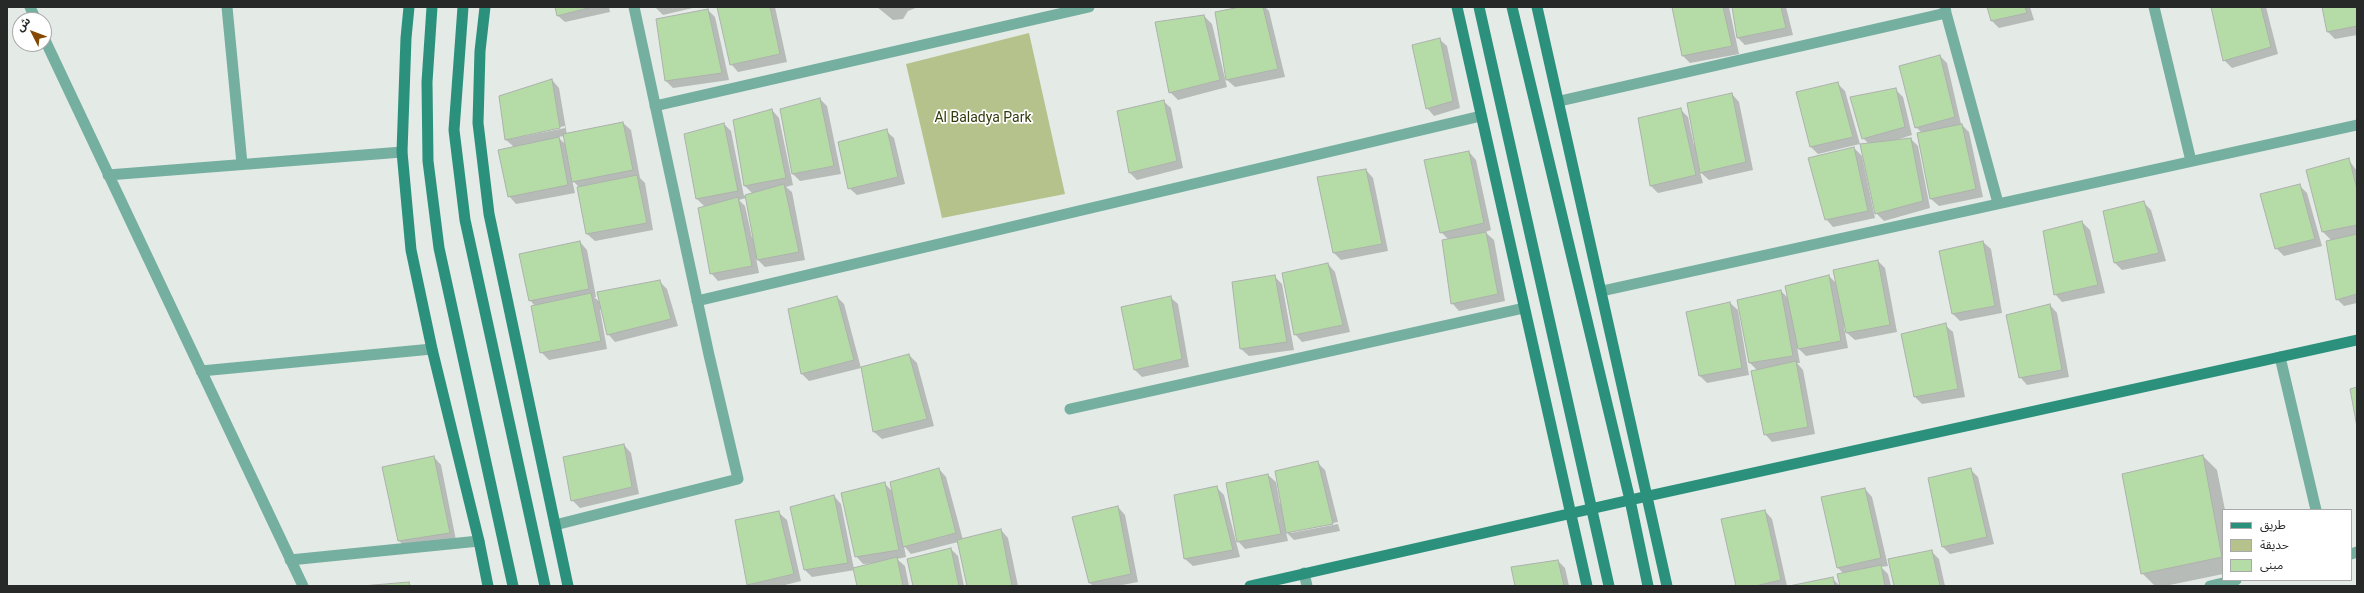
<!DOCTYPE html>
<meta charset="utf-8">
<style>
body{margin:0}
#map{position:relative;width:2364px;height:593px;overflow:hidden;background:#e4eae6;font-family:Roboto,"Noto Sans Arabic",sans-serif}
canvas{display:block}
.frame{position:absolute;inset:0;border:8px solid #272928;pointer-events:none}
.legend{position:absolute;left:2222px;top:509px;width:130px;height:72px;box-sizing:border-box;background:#fff;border:1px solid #a9a9a9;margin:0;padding:5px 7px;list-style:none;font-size:12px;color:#272928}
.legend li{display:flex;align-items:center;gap:8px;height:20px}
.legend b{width:20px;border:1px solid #a9a9a9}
.north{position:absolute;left:12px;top:12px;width:40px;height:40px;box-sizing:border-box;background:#fff;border:1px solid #a9a9a9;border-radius:50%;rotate:312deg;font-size:11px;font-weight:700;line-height:16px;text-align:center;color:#272928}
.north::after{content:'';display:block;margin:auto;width:14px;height:18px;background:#844802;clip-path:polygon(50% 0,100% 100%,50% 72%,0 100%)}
</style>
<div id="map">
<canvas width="2364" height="593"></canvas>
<div class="frame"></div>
<ul class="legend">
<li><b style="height:5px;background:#2b917c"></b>طريق</li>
<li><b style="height:11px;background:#b6c28c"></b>حديقة</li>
<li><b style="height:11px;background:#b5dca7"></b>مبنى</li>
</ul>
<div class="north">ش</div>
</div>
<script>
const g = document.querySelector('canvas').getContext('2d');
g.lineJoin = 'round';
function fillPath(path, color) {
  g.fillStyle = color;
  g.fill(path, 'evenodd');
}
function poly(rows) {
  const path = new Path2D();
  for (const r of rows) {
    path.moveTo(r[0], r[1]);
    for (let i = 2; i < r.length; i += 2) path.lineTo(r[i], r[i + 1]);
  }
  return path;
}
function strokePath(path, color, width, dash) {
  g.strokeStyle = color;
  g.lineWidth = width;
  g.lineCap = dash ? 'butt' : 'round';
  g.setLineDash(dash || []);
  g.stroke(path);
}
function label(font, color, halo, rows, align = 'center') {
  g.font = font + ' Roboto,sans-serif';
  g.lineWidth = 3.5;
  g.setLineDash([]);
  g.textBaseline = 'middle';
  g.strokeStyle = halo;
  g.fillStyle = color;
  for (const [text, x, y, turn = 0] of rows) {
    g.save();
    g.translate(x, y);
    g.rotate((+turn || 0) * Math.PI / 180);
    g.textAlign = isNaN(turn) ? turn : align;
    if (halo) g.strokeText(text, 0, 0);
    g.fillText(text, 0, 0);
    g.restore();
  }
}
const green = poly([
 [1029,33,1065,194,942,218,906,64]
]);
const shadow = poly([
 [556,7,609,7,610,12,565,22,557,15],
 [655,7,697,7,663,15],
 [718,7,775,7,787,62,738,72,731,64],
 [877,7,918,7,908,11,903,19,893,20],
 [1245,7,1265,7,1269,11,1285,77,1235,87,1227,80],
 [1673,7,1729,7,1739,54,1690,63,1683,56],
 [1733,7,1786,7,1793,35,1745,45,1738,38],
 [1988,7,2030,7,2034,20,1999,28,1992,21],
 [2212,7,2266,7,2278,54,2232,68,2224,60],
 [2323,7,2357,7,2357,35,2335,39,2328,32],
 [708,10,715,17,729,80,673,88,666,81],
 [1204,16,1212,24,1227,87,1178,100,1170,92],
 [1439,39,1447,46,1460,108,1434,116,1427,108],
 [1940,56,1947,63,1961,124,1969,132,1983,197,1939,206,1931,199,1922,133,1916,127],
 [552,80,559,88,567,135,623,123,631,130,640,178,645,183,653,230,595,241,587,234,578,188,580,188,572,180,575,193,516,204,509,196,514,147,505,139],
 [565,126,565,128,510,139,510,137],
 [564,136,566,145,558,137],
 [1837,83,1845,91,1860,144,1818,154,1811,147],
 [1895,89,1903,97,1912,135,1893,141,1911,139,1918,146,1930,208,1884,221,1876,213,1869,144,1863,138],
 [1732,94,1739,102,1753,170,1709,180,1700,172,1703,183,1658,193,1651,186,1680,109,1688,117,1694,145,1696,144],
 [820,99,827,106,841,174,800,181,793,174],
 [1163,101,1171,108,1183,168,1137,180,1130,173],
 [772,110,779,118,793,185,786,187,792,192,805,260,765,267,756,258,759,273,718,281,711,273,705,207,697,199,685,135,724,124,731,131,744,196,753,194,745,186],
 [746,198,754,238,752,238,745,206,739,200],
 [886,131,894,138,905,184,857,195,849,188],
 [1854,148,1862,156,1875,218,1833,227,1826,219],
 [1469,152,1476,160,1491,230,1485,232,1494,240,1505,301,1459,311,1452,303,1449,240,1441,232],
 [2348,159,2357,171,2357,303,2344,306,2337,299,2332,241,2323,232,2307,171],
 [1366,170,1373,178,1388,251,1341,260,1333,252],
 [2299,185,2307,193,2322,246,2284,256,2276,248],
 [2143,202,2151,210,2166,261,2122,270,2115,263],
 [2082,222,2090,230,2105,293,2062,302,2055,294],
 [580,242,587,250,596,297,594,297,601,303,659,281,667,289,678,326,615,342,608,334,602,309,600,310,607,349,549,360,541,352,535,306,530,300],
 [1983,242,1991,249,2002,313,1960,321,1953,314],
 [1878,261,1885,268,1897,332,1855,340,1847,333,1846,326,1844,327,1848,348,1806,356,1797,347,1800,363,1797,363,1803,370,1815,434,1772,442,1765,434,1758,371,1750,363,1738,301,1781,291,1788,298,1829,276,1838,285],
 [1328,264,1335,272,1350,332,1302,342,1295,334],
 [1274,276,1282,284,1294,350,1249,356,1241,349,1233,283],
 [837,297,844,304,861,368,809,381,802,374],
 [1170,297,1178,304,1189,367,1142,377,1135,370],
 [1730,303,1738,310,1749,375,1707,383,1699,375],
 [2050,305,2057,313,2069,377,2027,385,2020,377],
 [1945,325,1953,332,1965,397,1922,404,1915,397],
 [909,355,917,363,934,426,882,439,874,432,862,368],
 [624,445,631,453,639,494,580,508,572,500],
 [2203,456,2217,470,2225,510,2223,510,2223,574,2165,586,2155,586,2142,573],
 [434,457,441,465,456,540,407,548,399,541,383,468],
 [1317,462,1325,470,1338,522,1291,531,1291,533,1338,524,1340,531,1294,540,1286,532,1288,541,1245,549,1238,541,1268,475,1276,482,1280,504,1282,504],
 [939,469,946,477,963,540,1001,530,1008,538,1018,586,968,586,958,542,911,554,904,546,906,557,897,559,905,566,909,586,858,586,855,570,812,577,805,570,834,496,841,504,854,569,878,563,863,564,856,556,885,484,893,492],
 [1971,470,1978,477,1994,544,1950,554,1943,547],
 [1216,487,1224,495,1240,557,1193,566,1185,559,1175,496],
 [1865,489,1872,497,1888,566,1881,567,1888,574,1891,586,1841,586,1844,574,1837,567],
 [1118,507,1125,515,1138,582,1117,586,1093,586,1090,583,1073,518],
 [1765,511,1772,519,1787,586,1737,586],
 [779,513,787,520,801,581,781,586,749,586,736,521],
 [951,549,958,556,964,586,914,586],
 [1932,552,1939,559,1945,586,1895,586],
 [1558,561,1565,568,1569,586,1517,586],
 [1832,578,1840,586,1792,586]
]);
const building = poly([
 [555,7,592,7,557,16,555,7],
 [717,7,770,7,780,54,730,65,717,7],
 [1240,7,1263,7,1278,69,1226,80,1215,12,1240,7],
 [1672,7,1723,7,1732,46,1682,56,1672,7],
 [1732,7,1781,7,1786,28,1737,38,1732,7],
 [1987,7,2025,7,2027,13,1991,21,1987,7],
 [2211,7,2261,7,2271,47,2223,61,2211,7],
 [2322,7,2357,7,2357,26,2327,32,2322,7],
 [708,9,722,73,665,81,656,19,708,9],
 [1204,15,1220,80,1169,93,1155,22,1204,15],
 [1440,38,1453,101,1426,109,1412,45,1440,38],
 [1940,55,1955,117,1915,128,1899,66,1940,55],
 [552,79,560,128,505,140,499,96,552,79],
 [1838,82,1853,137,1810,147,1796,92,1838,82],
 [1896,88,1905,127,1862,139,1850,97,1896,88],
 [1732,93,1746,162,1700,173,1687,103,1732,93],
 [820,98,834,166,792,174,780,109,820,98],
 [1164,100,1177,161,1129,173,1117,111,1164,100],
 [1681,108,1696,175,1650,186,1638,118,1681,108],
 [772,109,786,178,744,186,733,120,772,109],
 [623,122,633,170,572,182,563,134,623,122],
 [724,123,738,191,696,199,684,134,724,123],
 [1962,124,1976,189,1930,199,1917,133,1962,124],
 [887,129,898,177,848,189,838,142,887,129],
 [559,137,568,185,508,197,498,150,559,137],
 [1911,138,1923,201,1875,214,1860,144,1911,138],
 [1854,147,1868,211,1825,220,1808,158,1854,147],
 [1469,151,1484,223,1440,233,1424,160,1469,151],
 [2349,158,2357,189,2357,225,2322,232,2306,170,2349,158],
 [1366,169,1382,244,1333,253,1317,177,1366,169],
 [637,175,647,223,586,234,577,187,637,175],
 [784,184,799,252,757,260,745,195,784,184],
 [2300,184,2315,239,2275,249,2260,194,2300,184],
 [738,197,752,266,710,274,698,208,738,197],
 [2144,201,2159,253,2114,263,2103,211,2144,201],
 [2082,221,2098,285,2054,295,2043,231,2082,221],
 [1486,232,1498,294,1451,304,1442,240,1486,232],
 [2357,234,2357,294,2336,300,2326,241,2357,234],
 [580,241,589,289,529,301,519,254,580,241],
 [1983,241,1995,306,1952,314,1939,251,1983,241],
 [1878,260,1890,325,1846,333,1833,270,1878,260],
 [1328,263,1343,325,1294,335,1282,273,1328,263],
 [1275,275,1287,342,1240,349,1232,282,1275,275],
 [1829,275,1841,341,1798,349,1785,286,1829,275],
 [660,280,671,319,607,335,597,292,660,280],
 [1781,290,1793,356,1749,363,1737,300,1781,290],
 [591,293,601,341,540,353,531,306,591,293],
 [837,296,854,360,801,374,788,309,837,296],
 [1171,296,1182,359,1134,370,1121,307,1171,296],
 [1730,302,1742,368,1699,376,1686,312,1730,302],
 [2050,304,2062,370,2019,378,2006,315,2050,304],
 [1946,323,1958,389,1914,397,1901,334,1946,323],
 [909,354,927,419,873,432,861,367,909,354],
 [1796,361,1808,427,1764,435,1751,371,1796,361],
 [2357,387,2357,427,2350,389,2357,387],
 [624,444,632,487,571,501,563,457,624,444],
 [2203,455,2222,557,2141,574,2122,474,2203,455],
 [434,456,450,533,398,541,382,467,434,456],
 [1318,461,1333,524,1286,533,1275,471,1318,461],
 [939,468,956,533,903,547,890,482,939,468],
 [1971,468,1987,537,1942,547,1928,478,1971,468],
 [1268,474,1281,534,1237,542,1226,483,1268,474],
 [885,482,899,550,855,557,841,493,885,482],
 [1217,486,1233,550,1184,559,1174,495,1217,486],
 [1865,488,1881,558,1837,568,1821,497,1865,488],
 [834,495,848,563,804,570,790,507,834,495],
 [1118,506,1131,574,1089,583,1072,517,1118,506],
 [1765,510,1781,580,1755,586,1736,586,1721,519,1765,510],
 [779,511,794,574,747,585,735,520,779,511],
 [1001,529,1012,586,967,586,957,540,1001,529],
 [951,548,959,586,913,586,907,559,951,548],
 [1932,550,1940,586,1894,586,1888,559,1932,550],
 [897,557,903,586,857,586,853,568,897,557],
 [1558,560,1564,586,1515,586,1511,567,1558,560],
 [1881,565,1885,586,1840,586,1837,574,1881,565],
 [1833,577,1835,586,1789,586,1833,577],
 [409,582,410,586,362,586,409,582]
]);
const minor = poly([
 [30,7,36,20],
 [227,7,242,164],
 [2154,7,2191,161],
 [1946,13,1998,203],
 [44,38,303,586],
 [1560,101,1946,13,1945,7],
 [655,106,1089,7],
 [108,175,402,152],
 [1602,291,2357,125],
 [697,301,1481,116],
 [2280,357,2316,510],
 [201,371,432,349],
 [1070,409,1524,308],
 [555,525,738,479,709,355,634,7],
 [2351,554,2357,552],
 [290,560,479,541],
 [1304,573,1307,586],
 [2210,586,2236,580]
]);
const secondary = poly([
 [409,7,406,38,402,152,411,250,432,349,479,541,488,586],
 [432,7,427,82,428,161,439,248,513,586],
 [463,7,454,130,465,220,545,586],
 [485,7,480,51,478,123,489,214,568,586],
 [1457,7,1587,586],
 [1479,7,1609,586],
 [1512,7,1630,500,1648,586],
 [1537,7,1667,586],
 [1250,586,1630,500,2357,340]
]);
const parkNames = [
 ["Al Baladya Park",983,118]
];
fillPath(green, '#b6c28c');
fillPath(shadow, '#0003');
fillPath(building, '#b5dca7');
strokePath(building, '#adb1ac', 1);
strokePath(minor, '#75afa0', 11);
strokePath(secondary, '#2b917c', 11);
label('14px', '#323a0b', '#fff', parkNames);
</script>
